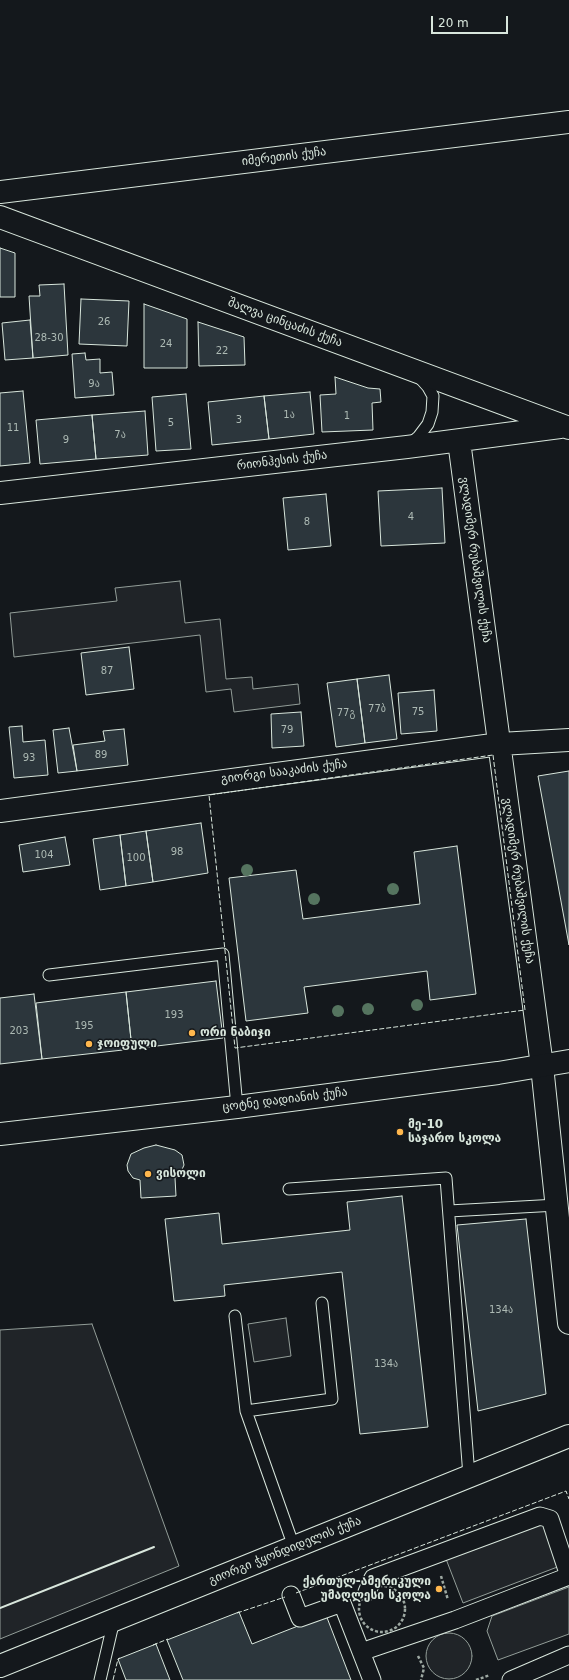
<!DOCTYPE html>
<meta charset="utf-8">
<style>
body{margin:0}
#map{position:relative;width:569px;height:1680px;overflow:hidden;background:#14181c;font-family:"DejaVu Sans",sans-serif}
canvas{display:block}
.scale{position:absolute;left:431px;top:16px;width:77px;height:18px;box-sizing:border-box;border:2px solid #d8e6dc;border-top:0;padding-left:5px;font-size:12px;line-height:14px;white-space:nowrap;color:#d8e6dc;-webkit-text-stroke:3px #14181c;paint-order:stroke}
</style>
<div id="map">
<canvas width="569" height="1680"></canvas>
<div class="scale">20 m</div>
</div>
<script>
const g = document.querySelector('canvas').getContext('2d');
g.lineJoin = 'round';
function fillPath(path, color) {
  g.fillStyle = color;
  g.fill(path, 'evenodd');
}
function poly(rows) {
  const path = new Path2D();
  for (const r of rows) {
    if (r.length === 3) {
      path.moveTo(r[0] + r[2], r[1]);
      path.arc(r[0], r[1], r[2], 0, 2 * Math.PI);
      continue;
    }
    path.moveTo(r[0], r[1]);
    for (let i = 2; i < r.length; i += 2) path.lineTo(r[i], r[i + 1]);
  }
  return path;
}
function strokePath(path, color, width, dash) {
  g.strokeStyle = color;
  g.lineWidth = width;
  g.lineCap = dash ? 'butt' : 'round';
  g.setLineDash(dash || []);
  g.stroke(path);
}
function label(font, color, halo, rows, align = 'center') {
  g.font = font + ' "DejaVu Sans","Noto Sans Georgian",sans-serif';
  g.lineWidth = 3;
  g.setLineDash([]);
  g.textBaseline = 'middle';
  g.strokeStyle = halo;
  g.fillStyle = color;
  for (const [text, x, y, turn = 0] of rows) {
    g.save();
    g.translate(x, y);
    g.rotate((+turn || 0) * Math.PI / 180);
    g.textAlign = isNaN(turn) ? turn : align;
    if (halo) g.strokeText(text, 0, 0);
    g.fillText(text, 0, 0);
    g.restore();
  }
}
const green = poly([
 [180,581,185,623,220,619,226,679,252,677,253,689,298,684,300,704,234,712,231,689,206,692,200,635,14,657,10,613,117,601,115,588,180,581],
 [286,1318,291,1356,254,1362,248,1324,286,1318],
 [92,1324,179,1566,0,1639,0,1330,92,1324],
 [543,1521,560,1566,463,1603,446,1559,543,1521],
 [569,1587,569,1634,498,1660,487,1631,492,1616,569,1587],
 [449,1656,23]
]);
const building = poly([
 [0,248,15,253,15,297,0,297,0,248],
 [64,284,68,355,33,358,29,296,40,296,39,285,64,284],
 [81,299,129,301,127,346,79,344,81,299],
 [144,304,187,319,187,368,144,368,144,304],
 [30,320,33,358,5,360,2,323,30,320],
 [198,322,244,337,245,365,199,366,198,322],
 [85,353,86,360,100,359,100,373,112,372,114,395,75,398,72,354,85,353],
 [335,377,368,388,380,389,381,402,372,403,373,430,322,432,320,395,336,394,335,377],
 [23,391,30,463,0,466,0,393,23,391],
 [310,392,314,434,269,439,264,396,310,392],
 [186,394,191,449,156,451,152,397,186,394],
 [264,396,269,439,212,445,208,402,264,396],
 [145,411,148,455,96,459,92,415,145,411],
 [92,415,96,459,40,464,36,420,92,415],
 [442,488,445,543,381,546,378,491,442,488],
 [326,494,331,546,288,550,283,498,326,494],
 [129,647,134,689,86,695,81,653,129,647],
 [389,675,397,739,365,743,357,679,389,675],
 [357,679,365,743,336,747,327,683,357,679],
 [434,690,437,731,401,734,398,693,434,690],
 [301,712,304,746,272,748,271,714,301,712],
 [22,726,23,742,45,740,48,775,14,778,9,727,22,726],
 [69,728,77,771,58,773,53,730,69,728],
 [124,729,128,765,77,771,73,745,105,741,103,731,124,729],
 [569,771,569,945,538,776,569,771],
 [201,823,208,873,153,882,146,831,201,823],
 [146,831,153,882,126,886,120,835,146,831],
 [120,835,126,886,100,890,93,839,120,835],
 [65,837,70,865,23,872,19,845,65,837],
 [457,846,476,994,430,1000,427,971,304,987,308,1013,246,1021,229,878,296,870,303,919,420,904,414,852,457,846],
 [216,981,223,1038,132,1049,126,992,216,981],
 [126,992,132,1049,42,1059,36,1003,126,992],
 [34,994,42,1059,0,1064,0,998,34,994],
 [156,1145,175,1150,182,1155,184,1165,180,1174,175,1178,176,1196,141,1198,140,1180,133,1178,128,1171,127,1165,131,1154,144,1148,156,1145],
 [402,1196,428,1427,360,1434,342,1272,224,1285,225,1296,174,1301,165,1219,219,1213,222,1244,350,1230,347,1202,402,1196],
 [526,1219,546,1394,478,1411,457,1225,526,1219],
 [239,1612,252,1644,326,1615,351,1680,183,1680,167,1640,239,1612],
 [156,1644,170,1680,126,1680,118,1659,156,1644]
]);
const path = poly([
 [441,1576,448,1600],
 [382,1609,23],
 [418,1656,424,1668,421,1680],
 [476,1680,490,1675]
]);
const service = poly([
 [410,444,419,436,428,424,432,412,433,396,428,387,419,377],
 [49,975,223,954,237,1107],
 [289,1189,446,1178,469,1476],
 [449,1211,557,1205],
 [235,1316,246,1411,294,1547],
 [246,1411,332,1399,322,1303],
 [100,1680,114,1620]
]);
const pedestrian = poly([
 [291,1595,300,1618,342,1603,372,1680],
 [361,1652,455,1620,569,1576,550,1519,540,1516,373,1578,367,1592],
 [511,1680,569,1655]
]);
const minor = poly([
 [0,192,569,122],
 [0,217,569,428],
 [459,441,542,1066],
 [0,493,407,447,560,427],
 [0,811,500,744,569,740]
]);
const tertiary = poly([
 [542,1066,569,1323],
 [0,1666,569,1436]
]);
const primary = poly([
 [0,1134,237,1107,498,1073,569,1061]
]);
const fence = poly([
 [493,755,525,1010,235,1048,209,795,493,755],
 [296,1593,566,1491,569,1499],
 [237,1613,285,1597],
 [153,1645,168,1639],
 [113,1680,118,1659,120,1658]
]);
const wall = poly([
 [0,1608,154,1547]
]);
const trees = [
 [247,870],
 [393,889],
 [314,899],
 [417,1005],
 [368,1009],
 [338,1011]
];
const markers = [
 [192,1033,4,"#ffb74d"],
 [89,1044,4,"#ffb74d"],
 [400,1132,4,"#ffb74d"],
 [148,1174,4,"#ffb74d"],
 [439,1589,4,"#ffb74d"]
];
const numberNames = [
 ["26",104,322],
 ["28-30",49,338],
 ["24",166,344],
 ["22",222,351],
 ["9ა",94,384],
 ["1ა",289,415],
 ["1",347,416],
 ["3",239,420],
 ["5",171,423],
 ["11",13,428],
 ["7ა",120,435],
 ["9",66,440],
 ["4",411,517],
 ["8",307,522],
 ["87",107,671],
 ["77ბ",377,709],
 ["75",418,712],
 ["77გ",346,713],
 ["79",287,730],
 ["89",101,755],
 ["93",29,758],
 ["98",177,852],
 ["104",44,855],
 ["100",136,858],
 ["193",174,1015],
 ["195",84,1026],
 ["203",19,1031],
 ["134ა",501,1310],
 ["134ა",386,1364]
];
const streetNames = [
 ["იმერეთის ქუჩა",284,157,-7],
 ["შალვა ცინცაძის ქუჩა",285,323,20],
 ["რიონჰესის ქუჩა",282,461,-7],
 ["ვლადიმერ რუბაშვილის ქუჩა",475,560,82],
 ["გიორგი სააკაძის ქუჩა",284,772,-7],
 ["ვლადიმერ რუბაშვილის ქუჩა",518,881,82],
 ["ცოტნე დადიანის ქუჩა",285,1100,-7],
 ["გიორგი ჭყონდიდელის ქუჩა",285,1551,-22]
];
const poiNames = [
 ["ორი ნაბიჯი",200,1033],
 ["ჯოიფული",97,1044],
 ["მე-10",408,1125],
 ["საჯარო სკოლა",408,1139],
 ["ვისოლი",156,1174],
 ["ქართულ-ამერიკული",431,1582,"right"],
 ["უმაღლესი სკოლა",431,1596,"right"]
];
fillPath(green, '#202428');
strokePath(green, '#939e99', 1);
fillPath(building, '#2c363c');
strokePath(building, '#d8e6dc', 1);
strokePath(service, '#d8e6dc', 13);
strokePath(pedestrian, '#d8e6dc', 19);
strokePath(minor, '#d8e6dc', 24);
strokePath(tertiary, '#d8e6dc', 24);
strokePath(primary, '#d8e6dc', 24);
strokePath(path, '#9da8a2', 2.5, [3, 2]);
strokePath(service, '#14181c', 11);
strokePath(pedestrian, '#14181c', 17);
strokePath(minor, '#14181c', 22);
strokePath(tertiary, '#14181c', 22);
strokePath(primary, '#14181c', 22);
strokePath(fence, '#d8e6dc', 1, [5, 2]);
strokePath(wall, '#d8e6dc', 2);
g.fillStyle = '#55745f';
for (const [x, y] of trees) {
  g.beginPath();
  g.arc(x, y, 6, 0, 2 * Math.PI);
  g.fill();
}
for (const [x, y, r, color] of markers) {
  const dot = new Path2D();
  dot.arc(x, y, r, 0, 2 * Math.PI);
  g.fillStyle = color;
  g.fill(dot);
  strokePath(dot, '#14181c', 1.5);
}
label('10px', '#adbab4', null, numberNames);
label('12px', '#d8e6dc', '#14181c', streetNames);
label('bold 12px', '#d8e6dc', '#14181c', poiNames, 'left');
</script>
